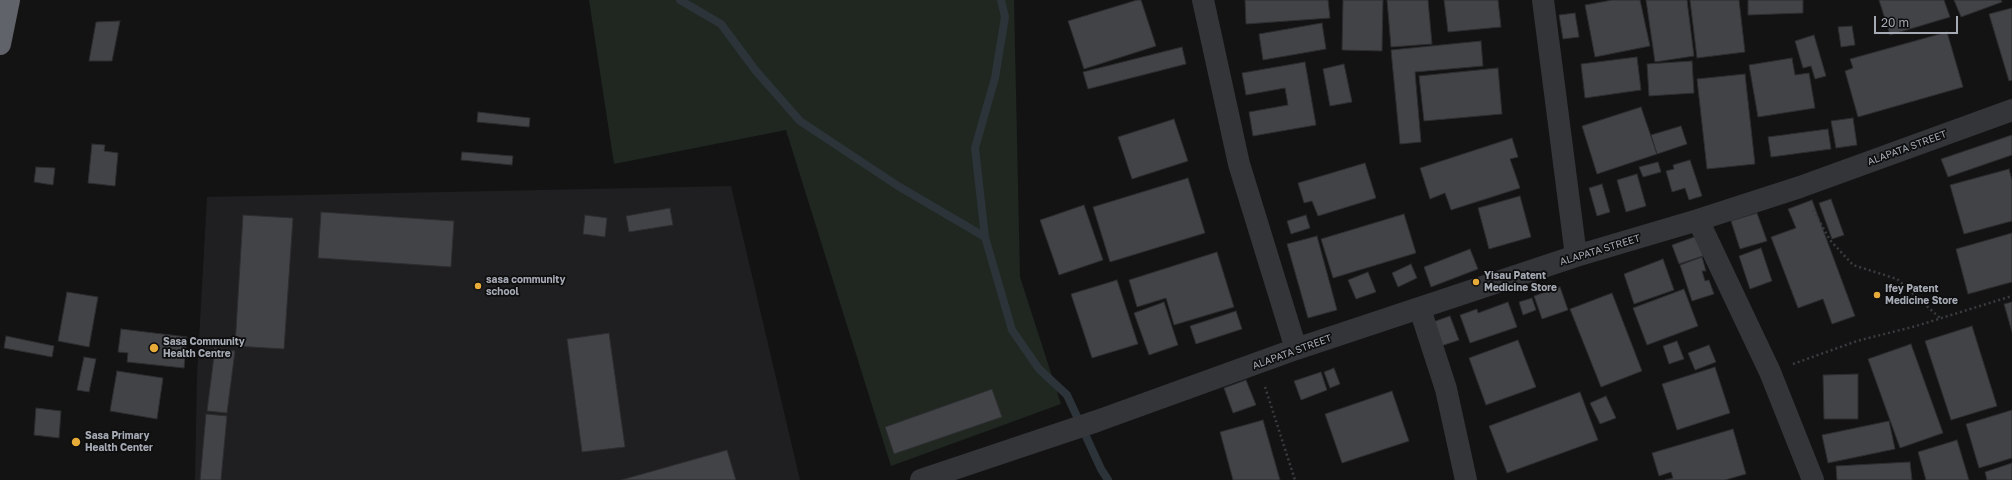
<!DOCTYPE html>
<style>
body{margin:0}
#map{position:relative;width:2012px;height:480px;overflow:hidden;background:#131314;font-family:"Golos Text",sans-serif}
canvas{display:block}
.scale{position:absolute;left:1874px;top:16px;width:84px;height:18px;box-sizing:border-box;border:2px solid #a5aab4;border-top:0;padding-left:5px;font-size:12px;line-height:14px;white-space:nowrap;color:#a5aab4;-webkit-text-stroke:3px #0e0e0f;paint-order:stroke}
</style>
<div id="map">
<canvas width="2012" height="480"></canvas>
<div class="scale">20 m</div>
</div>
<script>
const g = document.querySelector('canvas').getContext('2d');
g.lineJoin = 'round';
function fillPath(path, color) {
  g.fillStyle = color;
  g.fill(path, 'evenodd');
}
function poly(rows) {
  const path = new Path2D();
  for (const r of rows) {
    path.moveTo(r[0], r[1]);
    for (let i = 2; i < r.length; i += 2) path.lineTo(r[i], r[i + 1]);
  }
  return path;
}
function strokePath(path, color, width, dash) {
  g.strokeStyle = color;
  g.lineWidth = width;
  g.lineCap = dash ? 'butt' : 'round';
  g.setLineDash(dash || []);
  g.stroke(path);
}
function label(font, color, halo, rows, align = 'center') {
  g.font = font + ' "Golos Text",sans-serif';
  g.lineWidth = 3.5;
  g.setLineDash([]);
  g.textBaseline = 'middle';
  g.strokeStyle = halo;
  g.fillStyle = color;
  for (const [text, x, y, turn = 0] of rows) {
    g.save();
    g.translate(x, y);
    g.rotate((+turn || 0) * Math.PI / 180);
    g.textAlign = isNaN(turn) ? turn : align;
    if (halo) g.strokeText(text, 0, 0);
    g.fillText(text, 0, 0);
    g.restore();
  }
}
const built = poly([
 [731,186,800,480,195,480,197,375,207,197]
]);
const green = poly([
 [589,0,1014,0,1020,277,1061,404,891,466,786,130,614,164]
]);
const stream = poly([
 [680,0,721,24,756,71,800,121,898,186,985,237],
 [1001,0,1005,17,995,78,975,148,985,237,1012,330,1039,369,1067,395,1101,469,1108,480]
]);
const building = poly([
 [1137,0,1141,0,1156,46,1084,69,1068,21,1137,0],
 [1245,0,1328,0,1330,18,1246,24,1245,0],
 [1343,0,1383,0,1382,51,1342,50,1343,0],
 [1387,0,1428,0,1432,44,1391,47,1387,0],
 [1444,0,1498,0,1501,27,1448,32,1444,0],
 [1612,0,1640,0,1650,46,1595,57,1585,5,1612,0],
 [1646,0,1687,0,1694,56,1655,62,1646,0],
 [1690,0,1739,0,1745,52,1697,58,1690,0],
 [1748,0,1803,0,1803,13,1748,15,1748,0],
 [1879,0,1944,0,1950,17,1890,35,1879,0],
 [1954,0,2001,0,2002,2,1961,17,1954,0],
 [2012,8,2012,80,2009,81,1989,14,2012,8],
 [1575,13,1579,37,1563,39,1559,15,1575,13],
 [120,21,112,61,89,61,96,22,120,21],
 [1322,23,1326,49,1263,60,1259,34,1322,23],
 [1852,26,1855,45,1841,47,1838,27,1852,26],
 [1947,32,1963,87,1858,117,1845,71,1853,68,1850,59,1947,32],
 [1814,35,1826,76,1815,79,1811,66,1803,68,1795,41,1814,35],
 [1481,41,1483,66,1415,72,1421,142,1400,144,1391,50,1481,41],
 [1182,47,1186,64,1088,89,1083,72,1182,47],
 [1637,57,1641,90,1585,98,1581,64,1637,57],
 [1792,58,1795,75,1809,73,1815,108,1758,117,1749,65,1792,58],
 [1692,61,1694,93,1649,96,1647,64,1692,61],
 [1305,62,1316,125,1253,136,1249,112,1288,105,1285,88,1246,95,1242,73,1305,62],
 [1344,64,1352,102,1330,106,1323,69,1344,64],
 [1498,68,1502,114,1424,121,1419,76,1498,68],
 [1745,74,1755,164,1707,169,1697,79,1745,74],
 [1641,107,1657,154,1597,174,1582,126,1641,107],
 [478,112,530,118,529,127,477,122,478,112],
 [1853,118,1857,145,1836,148,1831,121,1853,118],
 [1174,119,1188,161,1132,179,1118,137,1174,119],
 [1681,126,1687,144,1657,154,1651,135,1681,126],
 [1828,129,1831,149,1771,157,1768,137,1828,129],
 [2012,135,2012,155,1948,177,1941,159,2012,135],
 [1512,138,1518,157,1510,159,1520,188,1451,210,1445,193,1430,199,1420,168,1512,138],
 [92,144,105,145,104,151,118,153,115,186,88,183,92,144],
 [462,152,513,156,512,165,461,160,462,152],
 [1690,160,1702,196,1689,200,1685,188,1672,192,1666,171,1674,169,1673,165,1690,160],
 [1658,162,1661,172,1643,177,1639,167,1658,162],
 [1365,163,1376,198,1318,216,1312,201,1304,203,1298,183,1365,163],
 [36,167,55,168,53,185,34,182,36,167],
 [2009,169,2012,180,2012,221,1964,234,1950,185,2009,169],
 [1637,174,1646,206,1626,212,1617,180,1637,174],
 [1188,178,1205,233,1110,262,1093,207,1188,178],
 [1602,184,1610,212,1597,216,1589,188,1602,184],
 [1520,196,1531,237,1489,249,1478,208,1520,196],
 [1831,199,1844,235,1832,239,1819,203,1831,199],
 [1812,200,1855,316,1832,324,1823,299,1798,308,1771,237,1796,228,1788,209,1812,200],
 [1084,205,1103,260,1059,275,1040,220,1084,205],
 [670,208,673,225,629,232,626,216,670,208],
 [321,212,454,221,451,267,318,258,321,212],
 [1757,213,1767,241,1740,249,1731,221,1757,213],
 [1404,214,1416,253,1333,278,1321,239,1404,214],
 [243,215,293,218,284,349,235,346,243,215],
 [585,215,607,218,605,237,583,234,585,215],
 [1306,215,1310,228,1291,234,1287,221,1306,215],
 [2012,233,2012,282,1968,294,1956,249,2012,233],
 [1317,236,1337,310,1308,318,1287,244,1317,236],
 [1697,236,1703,256,1679,264,1672,245,1697,236],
 [1761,248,1772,281,1750,289,1739,256,1761,248],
 [1470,249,1478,269,1431,287,1424,267,1470,249],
 [1217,252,1234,307,1174,325,1166,298,1137,307,1129,280,1217,252],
 [1702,257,1706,271,1702,271,1705,281,1709,280,1714,294,1692,301,1680,265,1702,257],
 [1663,259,1674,290,1634,304,1624,274,1663,259],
 [1411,264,1417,278,1398,287,1392,273,1411,264],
 [1368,272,1376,292,1356,299,1348,280,1368,272],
 [1117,280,1138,344,1092,358,1071,294,1117,280],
 [1560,287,1568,310,1542,319,1534,296,1560,287],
 [1684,289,1698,326,1647,345,1633,308,1684,289],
 [67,292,98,297,89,347,58,341,67,292],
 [1612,293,1642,371,1601,387,1570,309,1612,293],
 [1532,298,1536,310,1523,315,1519,302,1532,298],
 [1164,302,1178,345,1149,355,1134,313,1164,302],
 [1508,302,1517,327,1470,343,1460,315,1477,309,1478,313,1508,302],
 [2012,302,2012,332,2004,304,2012,302],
 [1236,311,1242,329,1196,344,1190,326,1236,311],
 [1450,316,1459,340,1441,346,1433,322,1450,316],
 [1972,326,1997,406,1951,420,1925,341,1972,326],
 [121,329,187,337,184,368,127,362,128,353,118,352,121,329],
 [609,333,625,447,582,452,567,339,609,333],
 [6,336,54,346,52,357,4,348,6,336],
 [1518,340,1536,387,1486,405,1469,358,1518,340],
 [1677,341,1684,359,1669,364,1663,346,1677,341],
 [1911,344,1943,433,1900,448,1868,359,1911,344],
 [1709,345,1716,362,1695,370,1688,353,1709,345],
 [215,348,235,351,227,413,207,411,215,348],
 [84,357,96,359,89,392,77,390,84,357],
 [1715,367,1730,413,1677,430,1662,384,1715,367],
 [1334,368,1340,384,1330,388,1324,372,1334,368],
 [117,371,163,378,157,419,110,411,117,371],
 [1321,372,1327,390,1301,400,1294,381,1321,372],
 [1858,374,1858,419,1824,419,1823,375,1858,374],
 [1246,380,1256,405,1233,413,1224,388,1246,380],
 [992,389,1002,417,894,454,885,427,992,389],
 [1392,391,1409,441,1342,463,1325,414,1392,391],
 [1580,392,1598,440,1507,473,1489,426,1580,392],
 [1606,396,1616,418,1600,424,1590,403,1606,396],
 [36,408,61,411,59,438,34,435,36,408],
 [2012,410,2012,458,1979,468,1966,424,2012,410],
 [206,414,227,416,221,480,200,480,206,414],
 [1263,420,1280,480,1233,480,1220,432,1263,420],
 [1889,421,1895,449,1828,463,1822,435,1889,421],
 [1733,429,1746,474,1725,480,1665,480,1673,478,1671,472,1659,476,1652,453,1733,429],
 [1957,440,1969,480,1926,480,1918,452,1957,440],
 [727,450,736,480,621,480,727,450],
 [1910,462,1912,480,1837,480,1836,466,1910,462],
 [2012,463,2012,480,1987,480,1985,472,2012,463]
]);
const path = poly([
 [1813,210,1830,240,1853,265,1897,279,1940,318],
 [1793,364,1857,341,1916,326,2012,296],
 [1265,387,1295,480]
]);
const street = poly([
 [1203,0,1239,164,1296,349],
 [1543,0,1576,256],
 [1698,220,1770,372,1813,480],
 [1420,309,1446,389,1466,480],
 [921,480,1097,421,1296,349,1576,256,1698,220,1800,187,2012,110]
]);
const highway = poly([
 [0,44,9,0]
]);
const markers = [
 [1476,282,4,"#e6ab38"],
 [478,286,4,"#e6ab38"],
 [1877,295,4,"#e6ab38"],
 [154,348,5,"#e6ab38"],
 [76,442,5,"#e6ab38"]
];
const streetNames = [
 ["ALAPATA STREET",1907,148,-20],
 ["ALAPATA STREET",1600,250,-17],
 ["ALAPATA STREET",1292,352,-20]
];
const poiNames = [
 ["Yisau Patent",1484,276],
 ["Medicine Store",1484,288],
 ["sasa community",486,280],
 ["school",486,292],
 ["Ifey Patent",1885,289],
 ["Medicine Store",1885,301],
 ["Sasa Community",163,342],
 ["Health Centre",163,354],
 ["Sasa Primary",85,436],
 ["Health Center",85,448]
];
fillPath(built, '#1f1f21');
fillPath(green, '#1f2720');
strokePath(stream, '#2c3339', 8);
fillPath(building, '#424347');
strokePath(building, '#2d2d30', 1);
strokePath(path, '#3a3c40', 2.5, [2, 3]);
strokePath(street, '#343539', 22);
strokePath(highway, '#606369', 22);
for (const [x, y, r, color] of markers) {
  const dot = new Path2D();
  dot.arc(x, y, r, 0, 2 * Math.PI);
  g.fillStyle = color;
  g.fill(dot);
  strokePath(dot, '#0e0e0f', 1.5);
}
label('10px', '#a5aab4', '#0e0e0f', streetNames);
label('bold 10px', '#a5aab4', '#0e0e0f', poiNames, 'left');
</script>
